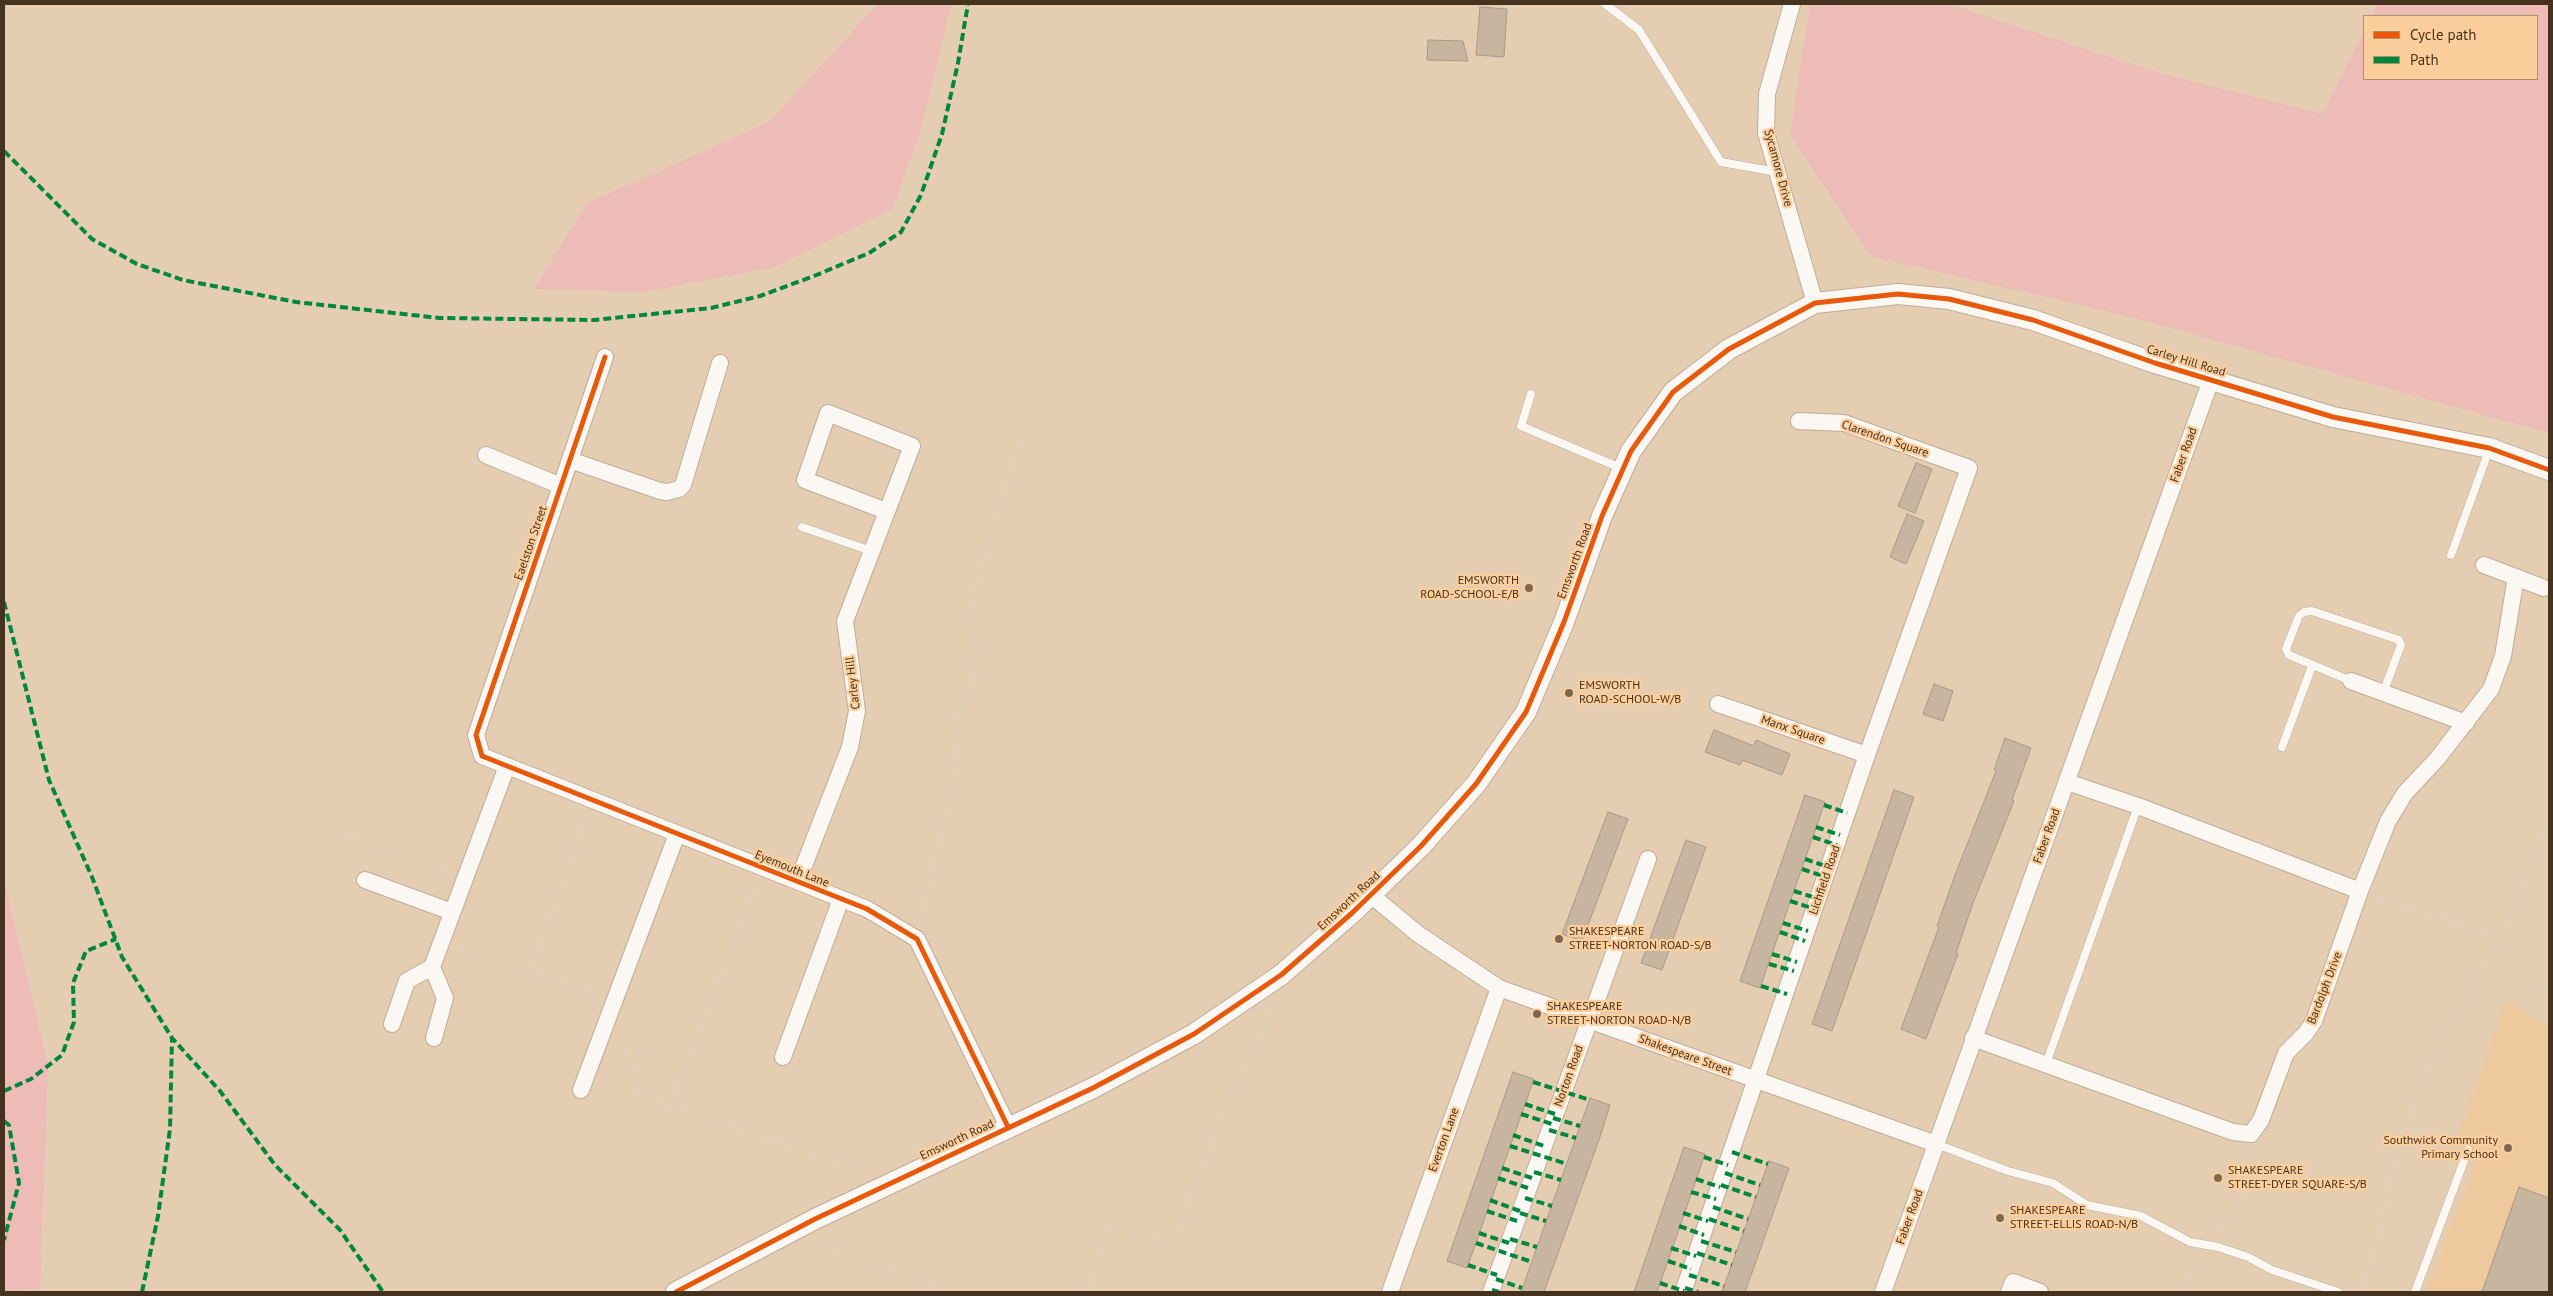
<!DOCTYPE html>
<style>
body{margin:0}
#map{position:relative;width:2553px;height:1296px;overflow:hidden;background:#e5cdb2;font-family:"PT Sans",sans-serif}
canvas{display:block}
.frame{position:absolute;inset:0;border:5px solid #45331f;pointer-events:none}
.legend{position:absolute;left:2363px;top:15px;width:175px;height:65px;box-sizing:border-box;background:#fbce9c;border:1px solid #b2906a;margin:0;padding:6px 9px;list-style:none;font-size:15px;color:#45331f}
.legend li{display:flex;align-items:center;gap:10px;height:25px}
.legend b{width:25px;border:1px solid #b2906a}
</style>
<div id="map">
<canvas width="2553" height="1296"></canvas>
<div class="frame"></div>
<ul class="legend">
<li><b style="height:6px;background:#e8590c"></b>Cycle path</li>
<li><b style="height:6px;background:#00873e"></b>Path</li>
</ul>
</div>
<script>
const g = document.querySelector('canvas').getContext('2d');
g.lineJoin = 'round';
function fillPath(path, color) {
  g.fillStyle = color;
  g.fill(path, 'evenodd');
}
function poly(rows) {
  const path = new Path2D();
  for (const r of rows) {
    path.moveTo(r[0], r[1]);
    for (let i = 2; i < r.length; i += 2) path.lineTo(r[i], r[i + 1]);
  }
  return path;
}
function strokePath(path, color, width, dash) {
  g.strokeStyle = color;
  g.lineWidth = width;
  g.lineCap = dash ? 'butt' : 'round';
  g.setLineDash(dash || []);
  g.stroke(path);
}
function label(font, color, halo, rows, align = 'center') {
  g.font = font + ' "PT Sans",sans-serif';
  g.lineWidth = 4.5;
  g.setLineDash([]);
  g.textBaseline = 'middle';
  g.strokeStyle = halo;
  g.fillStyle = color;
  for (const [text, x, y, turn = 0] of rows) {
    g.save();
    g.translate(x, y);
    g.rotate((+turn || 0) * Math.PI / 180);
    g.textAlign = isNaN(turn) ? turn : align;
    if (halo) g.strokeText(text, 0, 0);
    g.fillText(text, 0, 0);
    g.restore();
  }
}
const built = poly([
 [2506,1001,2549,1026,2549,1292,2426,1292,2479,1153,2455,1144]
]);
const green = poly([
 [878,4,951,4,921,131,892,209,775,267,644,292,534,289,587,203,769,122],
 [1810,4,1948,4,2169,76,2322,114,2364,30,2364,79,2537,79,2537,16,2371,16,2377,4,2549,4,2549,433,2127,316,1870,256,1790,134],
 [4,880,48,1065,40,1288,4,1292]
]);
const building = poly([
 [1480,7,1507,9,1504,57,1476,55,1480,7],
 [1428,40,1463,41,1468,61,1427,60,1428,40],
 [1916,463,1932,469,1915,513,1898,506,1916,463],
 [1907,514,1924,521,1906,564,1890,557,1907,514],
 [1934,684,1953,691,1943,721,1923,714,1934,684],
 [1714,730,1754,746,1756,740,1790,754,1782,775,1742,760,1740,765,1705,752,1714,730],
 [2005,738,2031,748,2012,800,2014,801,1973,903,1956,953,1958,954,1926,1039,1901,1029,1939,927,1937,926,1955,875,1996,771,1994,770,2005,738],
 [1894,790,1914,797,1832,1031,1812,1024,1894,790],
 [1805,795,1825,802,1760,988,1740,981,1805,795],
 [1608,812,1628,819,1582,941,1562,934,1608,812],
 [1686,840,1706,847,1662,970,1641,963,1686,840],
 [1513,1072,1534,1079,1467,1268,1447,1261,1513,1072],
 [1590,1098,1610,1105,1600,1137,1544,1292,1521,1292,1590,1098],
 [1684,1147,1705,1154,1669,1258,1657,1292,1634,1292,1684,1147],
 [1769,1161,1789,1168,1753,1270,1745,1292,1722,1292,1769,1161],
 [2519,1187,2549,1198,2549,1292,2482,1292,2519,1187]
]);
const path = poly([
 [343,835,448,872],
 [2377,896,2500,937],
 [921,921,953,780,953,760,960,715,976,671,976,649,965,621,1021,437],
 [458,945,598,995],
 [532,971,587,816],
 [2543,987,2549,995],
 [615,1045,643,1056,632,1092,848,1165,857,1178],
 [671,1105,755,884],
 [2216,1232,2239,1201,2245,1183,2250,1150],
 [815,1241,945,1292],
 [1086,1292,1110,1226,1174,1244,1227,1099,1265,1032,1273,1005],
 [2181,1292,2191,1265,2197,1257],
 [2359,1292,2376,1240,2396,1156,2417,1095,2433,1057,2500,937,2549,823]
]);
const service = poly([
 [1605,4,1639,30,1721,162,1777,172],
 [1531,394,1521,426,1623,469],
 [802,527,871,551],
 [2451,555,2489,450],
 [2351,681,2289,655,2286,649,2299,616,2304,612,2312,611,2399,640,2401,645,2383,693],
 [2282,747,2312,666],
 [2046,1064,2138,806],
 [1936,1144,2008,1171,2053,1183,2087,1205,2141,1216,2190,1242,2218,1247,2248,1257,2272,1270,2338,1292],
 [2415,1292,2468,1150]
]);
const minor = poly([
 [1792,4,1767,94,1766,133,1815,303],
 [605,357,476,735,482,756,867,909,917,939,1008,1127],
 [486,455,561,486],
 [570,460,660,491,667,492,679,489,683,485,720,363],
 [2484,565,2544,588],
 [2351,681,2466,723],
 [1718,704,1867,755],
 [2067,782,2138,806,2360,891],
 [365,880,452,912],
 [798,881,850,747,857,711,845,621,912,446,828,413,805,480,886,511],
 [1371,895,1418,934,1499,988,1936,1144],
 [392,1024,407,981,432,967],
 [434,1038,445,998,432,967,507,766],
 [1973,1038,2233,1132,2251,1134,2261,1120,2286,1053,2306,1033,2314,1021,2360,891,2388,821,2405,793,2437,759,2491,689,2503,656,2516,577],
 [783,1057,841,899],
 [581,1090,677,834],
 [1390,1292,1499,988],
 [1491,1292,1648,859],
 [1683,1292,1867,755,1969,468,1844,423,1799,421],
 [1883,1292,2211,380],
 [2009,1292,2013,1282,2040,1292]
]);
const tertiary = poly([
 [676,1292,815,1219,1093,1088,1194,1034,1281,975,1352,913,1421,846,1476,784,1526,712,1564,622,1602,516,1631,451,1673,392,1729,349,1815,303,1898,294,1949,299,2033,320,2155,363,2333,417,2489,448,2549,470]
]);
const quiet = poly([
 [4,151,92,239,137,264,183,280,296,302,439,318,594,320,711,308,760,296,814,276,869,253,901,232,921,195,942,134,958,63,968,4],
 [4,602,49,780,92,877,122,957,172,1038,220,1091,275,1165,340,1230,383,1292],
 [1824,805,1847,813],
 [1816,827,1840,835],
 [1813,837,1837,845],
 [1805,859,1829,867],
 [1802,869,1826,877],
 [1794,891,1819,899],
 [1790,901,1815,909],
 [1783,923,1808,931],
 [1780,932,1805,941],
 [1772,954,1797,962],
 [1769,964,1794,971],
 [1761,986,1787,994],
 [1533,1082,1590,1100],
 [4,1091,31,1079,62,1055,74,1022,73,983,86,951,116,939],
 [1525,1104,1555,1114],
 [1521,1114,1552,1124],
 [1553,1118,1580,1126],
 [4,1121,9,1125,19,1183,4,1240],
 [1549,1130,1576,1138],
 [1513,1135,1544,1146],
 [1510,1146,1567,1164],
 [1732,1152,1768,1164],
 [1704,1157,1728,1165],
 [1502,1168,1532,1178],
 [1534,1172,1561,1180],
 [1725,1173,1760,1185],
 [1498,1178,1528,1188],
 [1696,1179,1720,1187],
 [1721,1185,1756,1197],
 [1691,1192,1716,1199],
 [1525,1198,1552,1206],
 [1490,1200,1520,1211],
 [1713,1207,1748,1219],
 [1487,1211,1517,1221],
 [1520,1213,1546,1221],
 [1683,1213,1708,1221],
 [1709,1219,1744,1231],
 [1679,1226,1704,1235],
 [1479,1233,1509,1243],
 [1510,1239,1537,1247],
 [1701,1241,1736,1252],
 [1476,1243,1532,1262],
 [1671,1248,1696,1256],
 [1697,1253,1732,1265],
 [1668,1261,1691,1269],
 [1468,1265,1497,1275],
 [1689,1275,1724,1286],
 [1496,1279,1522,1288],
 [1660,1283,1684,1291],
 [1685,1288,1698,1292],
 [1492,1290,1499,1292],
 [142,1292,158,1216,170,1129,172,1038]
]);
const cycleway = poly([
 [605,357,476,735,482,756,867,909,917,939,1008,1127],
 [676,1292,815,1219,1093,1088,1194,1034,1281,975,1352,913,1421,846,1476,784,1526,712,1564,622,1602,516,1631,451,1673,392,1729,349,1815,303,1898,294,1949,299,2033,320,2155,363,2333,417,2489,448,2549,470]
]);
const markers = [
 [1529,588,5,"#7d6952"],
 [1569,693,5,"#7d6952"],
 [1559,939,5,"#7d6952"],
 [1537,1014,5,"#7d6952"],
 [2508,1148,5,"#7d6952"],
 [2218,1178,5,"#7d6952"],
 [2000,1218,5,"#7d6952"]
];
const streetNames = [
 ["Sycamore Drive",1778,168,75],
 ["Carley Hill Road",2186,361,17],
 ["Clarendon Square",1885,439,19],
 ["Faber Road",2184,455,-70],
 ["Eaelston Street",531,543,-71],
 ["Emsworth Road",1575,561,-70],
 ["Carley Hill",853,683,-97],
 ["Manx Square",1793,730,19],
 ["Faber Road",2047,836,-70],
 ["Eyemouth Lane",792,869,22],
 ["Lichfield Road",1825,880,-71],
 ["Emsworth Road",1349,901,-43],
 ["Bardolph Drive",2325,988,-69],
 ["Shakespeare Street",1685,1055,20],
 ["Norton Road",1569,1076,-70],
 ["Emsworth Road",957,1140,-25],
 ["Everton Lane",1444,1140,-70],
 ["Faber Road",1910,1217,-70]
];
const poiNames = [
 ["EMSWORTH",1519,581,"right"],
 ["ROAD-SCHOOL-E/B",1519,595,"right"],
 ["EMSWORTH",1579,686],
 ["ROAD-SCHOOL-W/B",1579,700],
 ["SHAKESPEARE",1569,932],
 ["STREET-NORTON ROAD-S/B",1569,946],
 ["SHAKESPEARE",1547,1007],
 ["STREET-NORTON ROAD-N/B",1547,1021],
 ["Southwick Community",2498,1141,"right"],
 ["Primary School",2498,1155,"right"],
 ["SHAKESPEARE",2228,1171],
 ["STREET-DYER SQUARE-S/B",2228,1185],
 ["SHAKESPEARE",2010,1211],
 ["STREET-ELLIS ROAD-N/B",2010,1225]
];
fillPath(built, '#efc99e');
fillPath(green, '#eebcb6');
fillPath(building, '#c8b59f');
strokePath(building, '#ab9883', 1);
strokePath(service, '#bfac98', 9);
strokePath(minor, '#bfac98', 18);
strokePath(tertiary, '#bfac98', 22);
strokePath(path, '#dcd4cc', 3, [1, 4]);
strokePath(service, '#fbf8f3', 8);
strokePath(minor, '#fbf8f3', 16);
strokePath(tertiary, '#fbf8f3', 20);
strokePath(quiet, '#00873e', 4, [8, 4]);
strokePath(cycleway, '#e8590c', 5);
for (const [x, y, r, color] of markers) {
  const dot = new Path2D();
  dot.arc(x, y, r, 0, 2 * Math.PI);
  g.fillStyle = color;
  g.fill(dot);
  strokePath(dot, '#fbce9c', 2);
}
label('12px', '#45331f', '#fbce9c', streetNames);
label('12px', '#45331f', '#fbce9c', poiNames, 'left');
</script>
